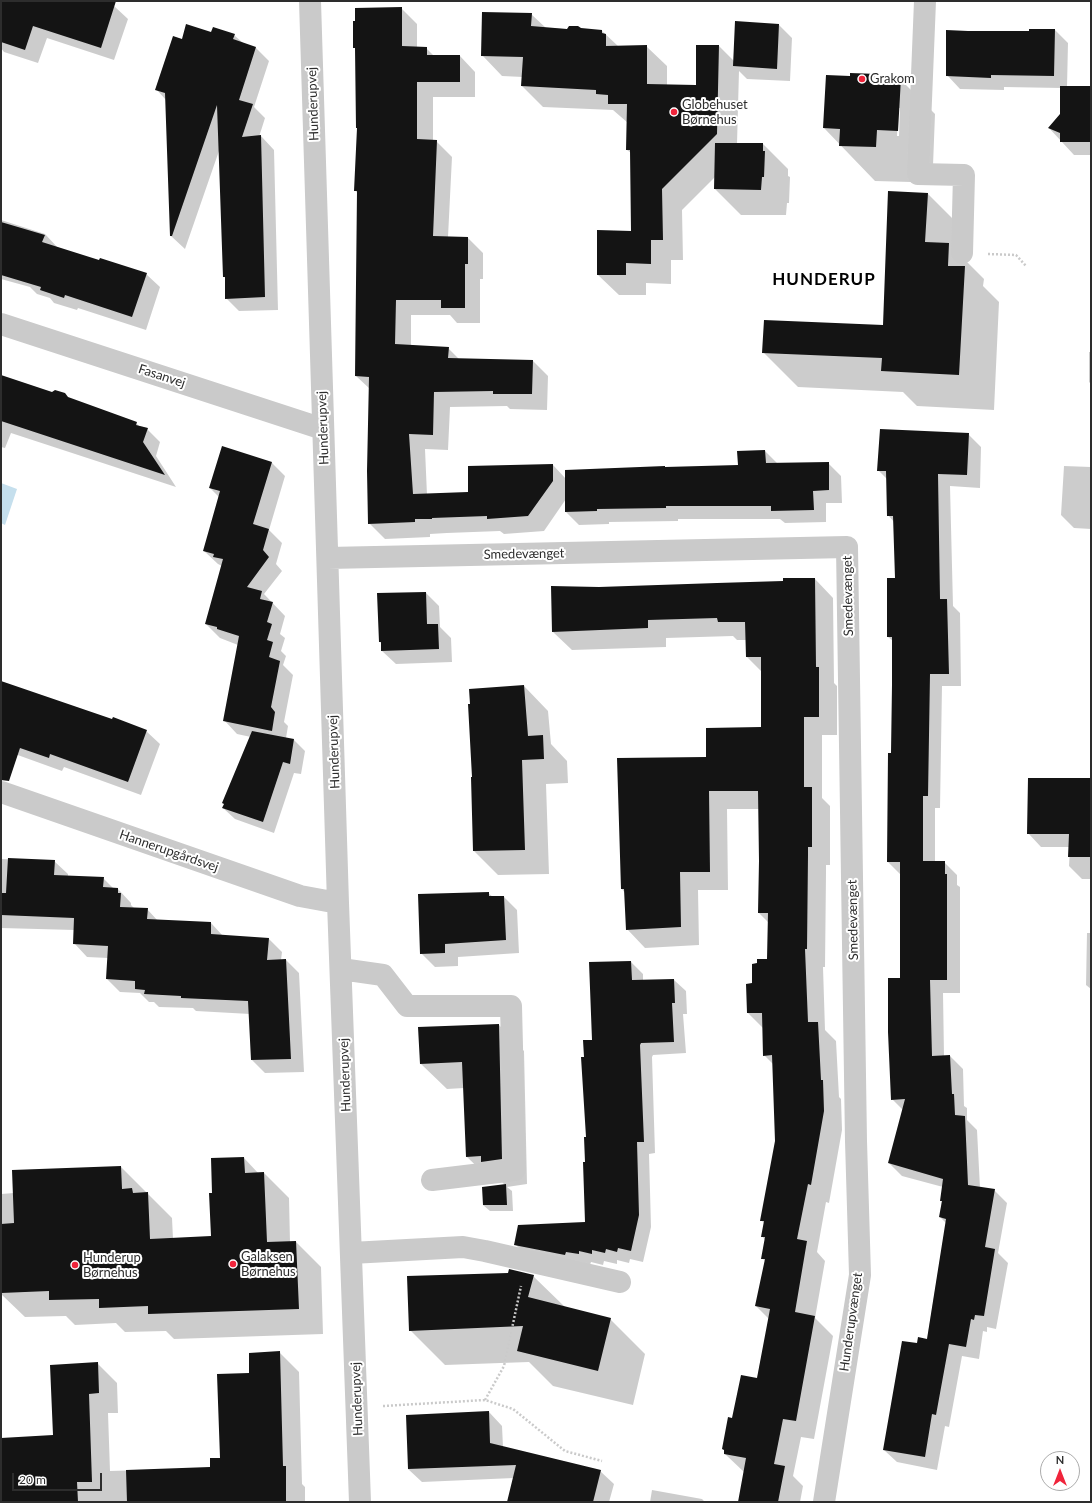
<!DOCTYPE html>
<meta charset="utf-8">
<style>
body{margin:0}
#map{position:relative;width:1092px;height:1503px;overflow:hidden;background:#fff;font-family:Lato,sans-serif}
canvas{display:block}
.frame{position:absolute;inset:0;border:2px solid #2d2d2d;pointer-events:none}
.north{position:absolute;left:1040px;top:1451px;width:40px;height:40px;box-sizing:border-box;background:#fff;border:1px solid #ababab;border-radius:50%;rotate:0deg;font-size:11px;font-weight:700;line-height:16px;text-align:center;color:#2d2d2d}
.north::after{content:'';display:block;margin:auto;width:14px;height:18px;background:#f0243b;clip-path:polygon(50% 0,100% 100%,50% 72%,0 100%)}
.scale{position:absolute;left:12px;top:1473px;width:90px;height:18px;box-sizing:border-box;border:2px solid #2d2d2d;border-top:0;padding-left:5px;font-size:12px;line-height:14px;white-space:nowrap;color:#2d2d2d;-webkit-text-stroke:3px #fff;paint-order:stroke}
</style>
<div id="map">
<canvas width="1092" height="1503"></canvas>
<div class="frame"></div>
<div class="north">N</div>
<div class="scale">20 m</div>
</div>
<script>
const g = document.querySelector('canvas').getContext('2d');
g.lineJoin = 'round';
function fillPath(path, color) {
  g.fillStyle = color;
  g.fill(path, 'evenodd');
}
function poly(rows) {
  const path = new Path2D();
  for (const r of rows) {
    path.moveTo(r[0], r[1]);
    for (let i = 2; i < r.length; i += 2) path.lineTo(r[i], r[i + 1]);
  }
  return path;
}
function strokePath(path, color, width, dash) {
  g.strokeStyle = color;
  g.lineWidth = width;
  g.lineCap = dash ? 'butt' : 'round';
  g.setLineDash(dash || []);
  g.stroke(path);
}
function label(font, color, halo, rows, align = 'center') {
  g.font = font + ' Lato,sans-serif';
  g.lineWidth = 4;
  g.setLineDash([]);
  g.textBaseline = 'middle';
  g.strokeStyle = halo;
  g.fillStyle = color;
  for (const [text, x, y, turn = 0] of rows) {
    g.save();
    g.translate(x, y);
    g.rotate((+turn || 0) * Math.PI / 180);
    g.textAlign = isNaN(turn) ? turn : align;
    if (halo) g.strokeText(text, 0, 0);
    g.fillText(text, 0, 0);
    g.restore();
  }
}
const water = poly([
 [1,483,17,489,5,525,1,523]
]);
const shadow = poly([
 [1,1,100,1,114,6,128,19,114,60,47,38,38,63,4,52,1,48],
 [401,8,417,24,417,48,426,48,434,56,460,56,475,72,475,97,433,97,433,141,436,141,452,157,448,237,468,238,483,253,483,279,480,279,480,323,457,323,450,315,411,315,411,346,448,348,460,360,532,360,548,376,547,410,510,409,507,406,450,407,448,450,425,449,427,495,469,493,553,465,566,479,666,468,739,466,765,451,778,464,828,463,841,476,842,503,826,503,826,522,785,523,780,519,678,519,678,521,609,522,609,524,579,525,566,512,566,499,544,531,504,534,500,531,447,533,430,534,430,537,385,539,369,523,370,389,356,376,358,194,355,190,358,129,357,128,356,49,354,47],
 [531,14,546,28,602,31,618,46,646,46,667,66,667,85,697,86,719,46,734,61,779,25,792,38,790,81,747,79,739,71,737,144,763,144,788,169,788,176,790,177,789,203,787,203,786,215,741,215,715,189,715,177,682,210,683,260,671,260,671,284,646,283,646,295,619,295,598,275,632,232,631,153,627,150,628,123,613,110,543,107,522,86,523,77,502,76,482,55],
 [1055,30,1068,43,1067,87,1091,87,1091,155,1074,155,1049,128,1061,115,1061,88,1004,87,1004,90,960,89,947,75,1030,32],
 [212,33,234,35,243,43,256,48,269,61,254,107,265,118,259,137,261,136,274,150,278,310,239,311,226,298,226,278,224,277,220,148,185,249,171,236,166,100,156,89,182,40],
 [878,75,880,78,900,79,935,114,933,166,911,165,911,182,875,181,824,128,850,77],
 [898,108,900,108,899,136,897,136],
 [928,194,963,229,961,256,984,279,983,286,999,302,994,410,917,406,903,392,798,387,763,352,883,326],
 [1,220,45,234,58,248,100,261,146,274,160,287,146,330,78,308,77,310,54,303,50,298,37,294,30,287,1,279],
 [1089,352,1091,352,1091,384,1089,382],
 [1,376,136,423,140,427,147,429,160,442,156,456,176,487,11,433,5,448,1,447],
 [968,434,981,447,980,488,950,486,953,606,960,613,961,686,942,686,940,808,935,808,935,862,944,862,957,875,957,885,960,887,960,993,943,993,944,1056,950,1056,963,1069,964,1106,967,1108,967,1120,977,1130,980,1188,994,1190,1007,1203,998,1253,1008,1263,996,1329,987,1327,987,1332,983,1331,979,1359,962,1356,949,1427,945,1426,937,1470,897,1462,884,1450,917,1344,927,1340,946,1223,940,1217,943,1187,902,1176,889,1163,903,1110,892,1099,901,979,901,875,888,862,892,754,893,641,888,637,896,579,894,522,888,515,887,479,878,470],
 [223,447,272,463,285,476,269,530,282,543,276,564,282,571,264,594,285,616,280,634,285,638,281,651,286,656,283,665,293,675,284,722,288,726,286,738,294,740,305,751,301,774,294,773,274,833,235,819,223,808,251,737,237,734,224,720,238,645,220,638,206,624,222,566,218,564,204,551,219,497,210,488],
 [1064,466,1091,467,1091,529,1074,528,1061,515],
 [815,579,833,598,834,683,837,686,837,735,822,735,822,798,830,806,830,865,826,865,826,874,825,967,823,967,825,1030,836,1041,839,1097,841,1099,842,1130,829,1203,826,1202,817,1252,825,1261,815,1318,833,1336,814,1439,801,1437,793,1476,803,1486,800,1502,739,1502,744,1472,725,1454,725,1451,723,1449,733,1419,757,1379,769,1319,756,1306,765,1261,762,1258,765,1240,762,1236,764,1223,761,1220,776,1141,773,1064,764,1055,763,1028,748,1013,753,984,768,960,769,923,759,913,759,809,727,809,728,890,698,890,699,945,645,948,627,929,625,893,622,889,618,759,707,758,762,728,762,672,747,657,747,640,737,640,733,636,666,638,666,647,572,650,553,632,599,588,784,582],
 [426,593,439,606,440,627,451,638,452,662,396,664,382,651,382,644,380,642],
 [1,682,146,731,160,744,141,795,64,767,62,771,1,749],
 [524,686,548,711,551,744,567,761,568,783,546,784,549,874,498,875,474,851,473,778],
 [1091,779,1091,879,1082,879,1069,866,1070,847,1041,847,1028,833],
 [1,859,54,861,68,874,68,877,103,878,114,889,118,889,131,903,131,905,134,908,147,909,158,921,211,923,223,936,269,939,282,952,281,960,286,960,299,973,304,1072,265,1073,252,1060,250,1014,196,1011,193,1008,159,1007,154,1002,149,1002,140,993,120,992,107,979,108,958,87,957,74,943,74,930,1,928],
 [488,893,493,897,504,897,517,910,519,953,458,957,458,966,435,967,421,953],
 [1087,933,1091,933,1091,989,1086,985],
 [631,962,643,974,643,981,674,980,686,991,687,1014,683,1014,686,1053,653,1055,652,1057,655,1153,649,1154,651,1227,643,1262,630,1259,629,1263,617,1260,617,1264,604,1261,603,1265,591,1262,590,1265,527,1256,515,1244,586,1223,587,1138,585,1058],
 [499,1025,524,1051,527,1184,507,1187,512,1191,513,1211,490,1211,483,1205,505,1185,502,1182,493,1182,467,1157,464,1088,447,1089,421,1064],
 [244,1158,259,1174,264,1173,289,1198,290,1242,296,1242,321,1267,323,1334,174,1339,166,1331,125,1332,116,1323,75,1325,66,1316,25,1317,1,1294,1,1194,14,1193,121,1167,172,1218,173,1239,212,1237,213,1194],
 [533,1276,565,1307,610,1319,645,1354,633,1405,553,1386,529,1362,445,1365,410,1330],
 [279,1352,299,1372,302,1484,305,1487,305,1502,1,1502,1,1439,54,1436,97,1363,117,1383,118,1413,108,1413,110,1471,211,1468,221,1459,250,1374],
 [489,1412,502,1426,503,1447,600,1471,614,1484,609,1502,508,1502,514,1478,422,1482,408,1469],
 [652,1490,702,1499,705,1502,650,1502]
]);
const building = poly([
 [1,1,116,1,101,48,33,26,25,50,1,42],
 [402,7,402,46,427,47,427,55,460,55,460,82,417,82,417,139,437,140,433,236,468,237,468,264,465,264,465,308,441,308,441,300,396,300,395,344,449,347,448,358,533,360,532,394,493,394,493,391,434,392,433,435,409,434,413,494,468,492,468,466,553,464,553,481,528,516,487,519,487,516,432,518,432,519,415,519,415,522,368,524,367,471,369,377,355,376,357,191,354,191,357,128,356,128,355,48,353,48,353,21,355,21,355,8],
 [482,12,532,13,531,26,567,29,569,26,578,26,581,28,602,30,602,33,606,34,606,46,647,45,647,84,696,85,696,45,719,45,717,134,662,189,663,240,651,240,651,264,626,263,626,275,597,275,597,230,631,231,630,150,626,150,627,104,608,104,608,95,596,94,596,90,521,86,523,57,481,56],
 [735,21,779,24,777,69,733,66],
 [186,24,211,32,213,27,235,34,233,39,256,47,239,100,253,104,242,137,261,135,265,297,225,299,225,277,223,277,217,105,172,236,170,236,165,93,155,90,173,36,182,39],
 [1029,29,1055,29,1054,76,991,75,991,78,946,76,946,30,968,31,1029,31],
 [850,73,878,74,878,77,901,78,898,131,877,130,876,147,839,146,840,129,823,128,826,75,850,76],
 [1060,86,1091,86,1091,142,1060,142,1060,133,1048,128,1060,114],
 [715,143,763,143,763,151,765,151,764,177,762,177,761,190,714,189],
 [888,191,928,193,925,242,949,243,948,266,965,266,959,375,881,371,882,358,762,353,764,320,883,325],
 [1,222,45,235,42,242,99,260,100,258,147,273,132,317,65,295,64,298,40,290,41,287,1,275],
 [1,375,52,392,55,390,65,393,68,397,137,422,136,425,148,428,143,442,165,475,1,421],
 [880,429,969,433,967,475,938,474,940,599,947,599,949,674,930,674,928,796,923,796,923,861,945,861,945,874,947,874,947,980,930,980,932,1056,950,1055,952,1094,954,1094,955,1115,965,1116,968,1185,995,1189,985,1247,995,1249,984,1316,975,1315,974,1320,971,1319,966,1347,949,1344,936,1415,932,1414,925,1457,883,1450,902,1341,917,1343,918,1337,927,1339,946,1219,939,1217,942,1201,940,1201,943,1179,888,1163,905,1099,891,1100,888,1032,888,978,900,978,900,862,887,862,888,753,891,753,892,685,892,637,887,637,887,578,895,578,893,516,887,516,886,471,877,471],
 [222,446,272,462,253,524,269,529,263,550,269,557,247,587,262,591,260,599,273,602,267,622,272,624,267,640,273,642,269,657,280,661,271,707,275,712,272,731,223,721,239,636,217,629,217,627,205,624,223,559,213,557,214,554,203,551,220,491,209,488],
 [765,450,766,463,829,462,829,490,813,491,814,510,771,511,771,506,666,506,666,508,597,509,597,511,565,512,565,470,665,466,665,467,738,465,737,451],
 [783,578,815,578,816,667,819,667,819,717,804,717,804,787,812,787,812,847,808,847,808,855,807,949,805,949,808,1022,818,1022,821,1080,823,1080,824,1111,811,1185,808,1184,797,1239,807,1241,795,1312,815,1316,796,1421,783,1419,774,1464,785,1466,778,1502,738,1502,746,1458,724,1454,724,1450,722,1449,728,1417,732,1418,741,1375,757,1378,770,1309,755,1306,765,1259,761,1259,765,1237,761,1237,764,1221,760,1221,775,1141,772,1055,763,1056,762,1013,747,1013,746,984,752,983,752,964,757,963,757,959,767,959,768,913,758,913,759,861,758,791,709,791,710,872,680,872,681,927,626,930,624,889,621,889,617,758,706,757,706,728,761,727,761,657,746,657,745,622,718,622,717,618,648,620,648,628,552,632,551,586,599,587,717,583,783,581],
 [426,592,427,624,438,624,439,649,381,651,381,642,379,642,377,593],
 [1,681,112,719,113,717,147,730,128,782,50,754,49,758,20,748,9,781,1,780],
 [524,685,528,736,543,735,544,759,522,760,525,850,473,851,471,777,472,777,468,704,470,704,469,689],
 [252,731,294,739,290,764,283,762,263,822,222,808,224,804,222,803],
 [1028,778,1091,778,1091,857,1068,857,1069,834,1027,834],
 [8,858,55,860,54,875,104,877,103,887,118,888,118,893,121,893,120,907,148,908,147,919,211,922,211,934,269,938,267,960,286,959,291,1059,251,1060,248,1001,181,998,181,996,144,994,145,990,135,989,135,981,106,979,108,946,73,944,74,918,1,915,1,893,6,893],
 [489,892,489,896,504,896,506,940,445,944,445,953,420,954,418,894],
 [631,961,632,980,674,979,675,1003,672,1003,674,1042,641,1043,640,1045,644,1142,637,1142,639,1215,631,1251,618,1248,617,1252,606,1249,605,1253,592,1250,592,1254,579,1251,579,1254,566,1252,565,1255,514,1245,518,1225,585,1222,583,1162,585,1162,584,1137,586,1137,581,1057,584,1057,583,1040,592,1040,589,962],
 [499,1024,502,1159,481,1162,481,1156,466,1157,462,1062,420,1064,418,1027],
 [244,1157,245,1173,264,1172,267,1242,296,1241,299,1309,148,1314,148,1306,99,1308,99,1299,49,1300,49,1291,1,1293,1,1224,14,1223,12,1170,121,1166,122,1189,132,1188,133,1193,148,1192,150,1239,211,1236,209,1193,212,1193,211,1158],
 [506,1184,507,1205,483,1205,482,1187],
 [509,1269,534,1275,528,1297,611,1318,598,1371,517,1351,523,1326,409,1331,407,1276,508,1273],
 [280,1351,283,1466,286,1466,286,1502,127,1502,126,1470,210,1467,210,1458,220,1458,217,1374,249,1373,249,1353],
 [98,1362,99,1393,89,1394,92,1482,77,1482,78,1502,1,1502,1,1438,53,1435,50,1365],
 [489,1411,490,1443,601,1470,593,1502,507,1502,516,1465,408,1469,406,1415]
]);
const path = poly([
 [988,254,1016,255,1026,266],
 [485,1400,504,1366,521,1286],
 [383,1406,485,1400,513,1409,565,1451,602,1461]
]);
const minor = poly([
 [310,1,338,903,360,1502],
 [925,1,918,174,964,175,962,253],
 [1,324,323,429],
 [328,558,847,547,856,1141,860,1275,824,1502],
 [1,792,300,896,338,903],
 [341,969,383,975,407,1006,511,1006,515,1170,432,1180],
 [351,1253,463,1247,485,1251,620,1282]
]);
const markers = [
 [862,79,4,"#f0243b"],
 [674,112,4,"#f0243b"],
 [233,1264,4,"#f0243b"],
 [75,1265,4,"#f0243b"]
];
const poiNames = [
 ["Grakom",870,79],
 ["Globehuset",682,105],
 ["Børnehus",682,120],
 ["Galaksen",241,1257],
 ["Børnehus",241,1272],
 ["Hunderup",83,1258],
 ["Børnehus",83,1273]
];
const streetNames = [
 ["Hunderupvej",313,104,-92],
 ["Fasanvej",162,376,18],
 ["Hunderupvej",323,428,-92],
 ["Smedevænget",524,554,-1],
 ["Smedevænget",848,596,-91],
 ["Hunderupvej",334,752,-92],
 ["Hannerupgårdsvej",169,851,19],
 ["Smedevænget",853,920,-91],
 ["Hunderupvej",345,1075,-92],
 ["Hunderupvænget",851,1322,-82],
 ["Hunderupvej",357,1399,-92]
];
const districtNames = [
 ["HUNDERUP",824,280]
];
fillPath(water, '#c5dfed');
fillPath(shadow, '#0003');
fillPath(building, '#141414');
strokePath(path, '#cacaca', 2.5, [2, 2]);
strokePath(minor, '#cacaca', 22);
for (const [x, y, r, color] of markers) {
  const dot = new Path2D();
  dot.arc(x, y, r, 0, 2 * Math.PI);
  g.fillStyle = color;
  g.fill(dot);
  strokePath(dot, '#fff', 1.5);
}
label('13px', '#2d2d2d', '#fff', poiNames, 'left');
label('13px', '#2d2d2d', '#fff', streetNames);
g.letterSpacing = '1px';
label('bold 17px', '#000', '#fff', districtNames);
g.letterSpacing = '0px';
</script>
